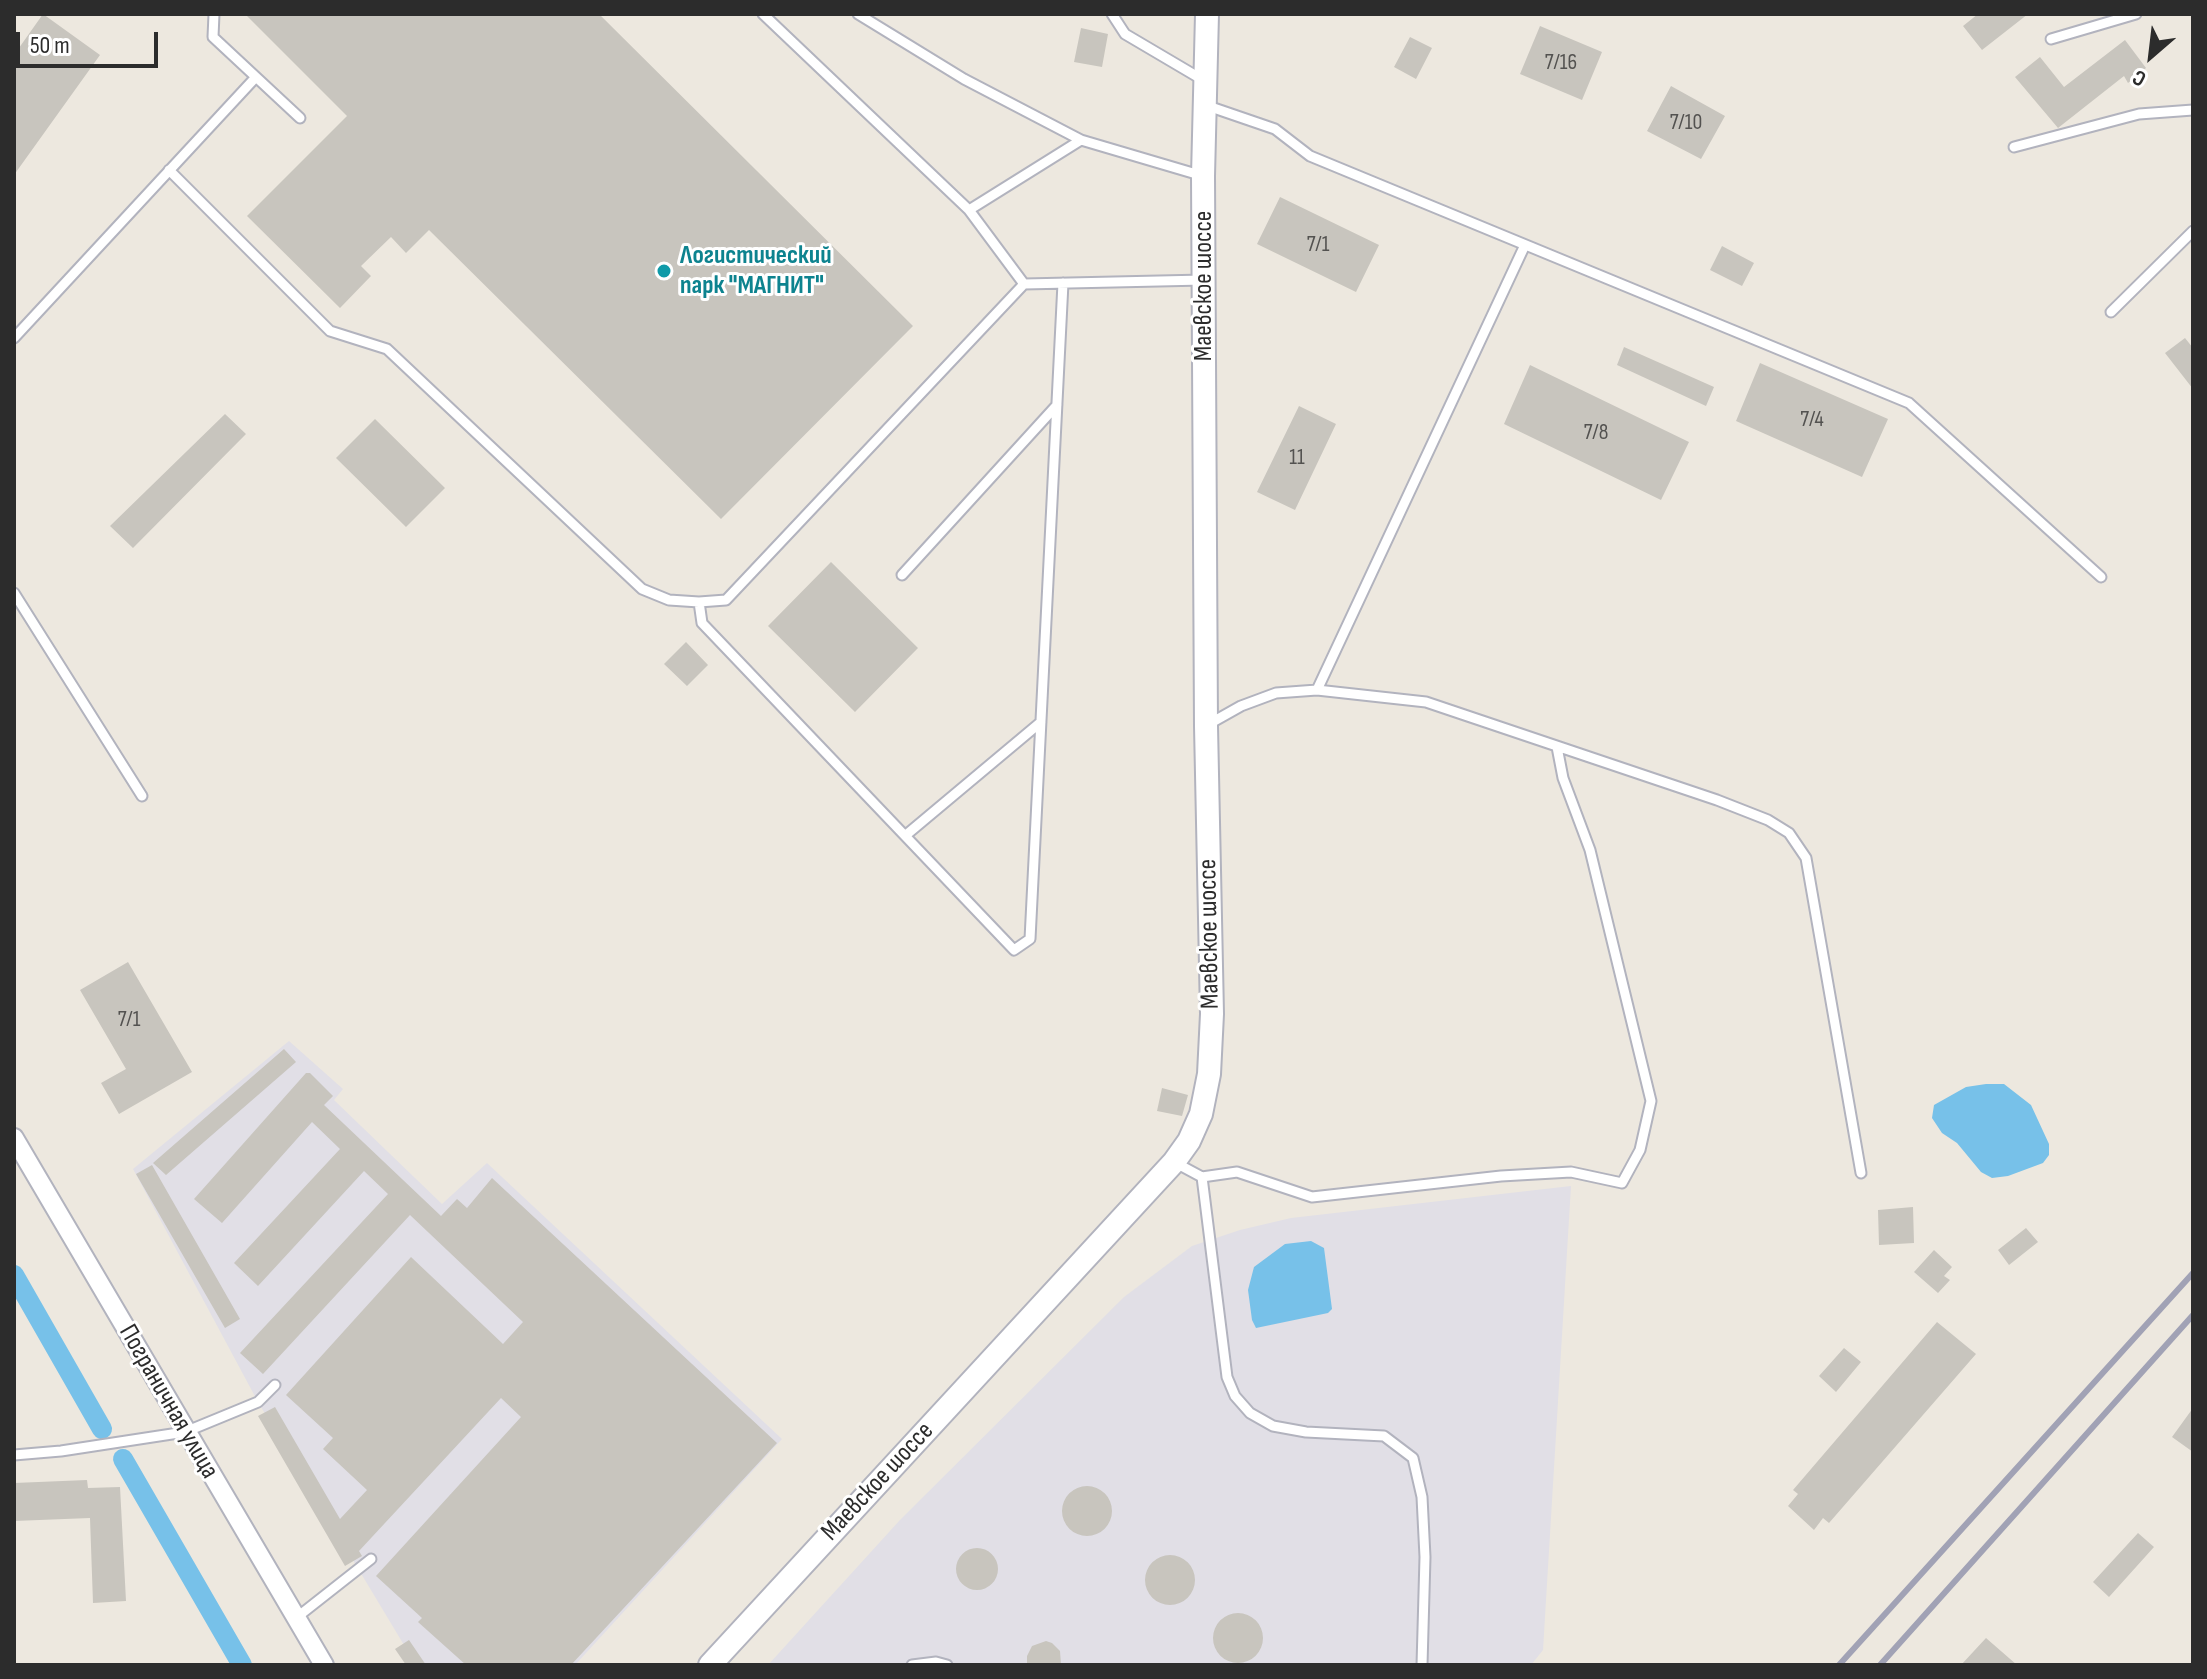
<!DOCTYPE html>
<meta charset="utf-8">
<style>
body{margin:0}
#map{position:relative;width:2207px;height:1679px;overflow:hidden;background:#ede8df;font-family:"Sofia Sans Condensed",sans-serif}
canvas{display:block}
.frame{position:absolute;inset:0;border:16px solid #2c2c2c;pointer-events:none}
.north{position:absolute;left:2111px;top:16px;width:80px;height:80px;-webkit-text-stroke:6px #fff;paint-order:stroke;rotate:208deg;font-size:22px;font-weight:700;line-height:32px;text-align:center;color:#2c2c2c}
.north::after{content:'';display:block;margin:auto;width:28px;height:36px;background:#2c2c2c;clip-path:polygon(50% 0,100% 100%,50% 72%,0 100%)}
.scale{position:absolute;left:16px;top:32px;width:142px;height:36px;box-sizing:border-box;border:4px solid #2c2c2c;border-top:0;padding-left:10px;font-size:24px;line-height:28px;white-space:nowrap;color:#2c2c2c;-webkit-text-stroke:6px #fff;paint-order:stroke}
</style>
<div id="map">
<canvas width="2207" height="1679"></canvas>
<div class="frame"></div>
<div class="north">С</div>
<div class="scale">50 m</div>
</div>
<script>
const g = document.querySelector('canvas').getContext('2d');
g.lineJoin = 'round';
function fillPath(path, color) {
  g.fillStyle = color;
  g.fill(path, 'evenodd');
}
function poly(rows) {
  const path = new Path2D();
  for (const r of rows) {
    if (r.length === 3) {
      path.moveTo(r[0] + r[2], r[1]);
      path.arc(r[0], r[1], r[2], 0, 2 * Math.PI);
      continue;
    }
    path.moveTo(r[0], r[1]);
    for (let i = 2; i < r.length; i += 2) path.lineTo(r[i], r[i + 1]);
  }
  return path;
}
function strokePath(path, color, width, dash) {
  g.strokeStyle = color;
  g.lineWidth = width;
  g.lineCap = dash ? 'butt' : 'round';
  g.setLineDash(dash || []);
  g.stroke(path);
}
function label(font, color, halo, rows, align = 'center') {
  g.font = font + ' "Sofia Sans Condensed",sans-serif';
  g.lineWidth = 6;
  g.setLineDash([]);
  g.textBaseline = 'middle';
  g.strokeStyle = halo;
  g.fillStyle = color;
  for (const [text, x, y, turn = 0] of rows) {
    g.save();
    g.translate(x, y);
    g.rotate((+turn || 0) * Math.PI / 180);
    g.textAlign = isNaN(turn) ? turn : align;
    if (halo) g.strokeText(text, 0, 0);
    g.fillText(text, 0, 0);
    g.restore();
  }
}
const industrial = poly([
 [289,1041,343,1089,334,1100,442,1204,487,1163,782,1439,575,1665,416,1665,258,1402,133,1169],
 [1571,1186,1543,1650,1531,1665,768,1665,900,1520,1124,1297,1192,1246,1240,1230,1291,1218]
]);
const water = poly([
 [1986,1084,2004,1084,2031,1105,2049,1144,2049,1155,2043,1163,2008,1176,1992,1178,1981,1172,1957,1143,1942,1133,1932,1118,1934,1105,1966,1087],
 [1311,1241,1324,1248,1332,1309,1328,1313,1256,1328,1252,1320,1248,1290,1254,1267,1285,1244]
]);
const canal = poly([
 [14,1275,102,1429],
 [123,1459,242,1665]
]);
const building = poly([
 [43,14,100,55,14,175,14,55],
 [245,14,599,14,913,326,721,519,429,230,406,253,391,237,361,266,371,276,340,308,247,216,347,116],
 [1978,14,2028,14,1982,50,1963,26],
 [1540,26,1602,52,1582,100,1520,74],
 [1081,28,1108,34,1102,67,1074,62],
 [1410,37,1432,48,1416,79,1394,67],
 [2125,40,2146,68,2128,83,2124,76,2058,128,2015,77,2040,57,2064,87],
 [1671,86,1725,116,1701,159,1647,131],
 [1280,197,1379,245,1356,292,1257,244],
 [1722,246,1754,263,1742,286,1710,270],
 [2185,338,2193,348,2193,389,2165,353],
 [1624,347,1714,387,1706,406,1617,365],
 [1760,363,1888,419,1862,477,1736,421],
 [1530,365,1689,442,1661,500,1504,424],
 [1299,406,1336,424,1295,510,1257,492],
 [225,414,246,434,133,548,110,526],
 [375,419,445,488,406,527,336,458],
 [831,562,918,648,855,712,768,626],
 [686,642,708,665,687,686,664,664],
 [128,962,192,1072,119,1114,101,1083,126,1069,80,990],
 [284,1049,296,1062,166,1175,153,1163],
 [306,1073,310,1073,333,1096,324,1105,441,1216,457,1199,467,1208,492,1178,777,1443,571,1665,466,1665,418,1622,422,1618,376,1576,521,1417,501,1398,359,1551,362,1556,345,1566,258,1416,275,1407,340,1519,367,1490,323,1449,333,1438,286,1395,411,1257,503,1344,523,1322,410,1215,263,1374,240,1353,388,1194,364,1171,258,1286,234,1263,340,1149,312,1122,222,1223,194,1199],
 [1162,1088,1188,1095,1182,1116,1157,1111],
 [152,1165,240,1319,225,1328,136,1174],
 [1913,1207,1914,1243,1879,1245,1878,1210],
 [2026,1228,2038,1242,2009,1265,1998,1250],
 [1934,1250,1952,1267,1944,1276,1950,1280,1938,1293,1914,1272],
 [1937,1322,1976,1354,1829,1523,1823,1518,1814,1530,1788,1506,1798,1494,1793,1490],
 [1844,1348,1861,1362,1836,1392,1819,1376],
 [2193,1408,2193,1452,2172,1437],
 [87,1480,88,1488,120,1487,126,1601,93,1603,90,1518,14,1521,14,1483],
 [1087,1511,25],
 [2138,1533,2154,1547,2109,1597,2093,1582],
 [977,1569,21],
 [1170,1580,25],
 [1238,1638,25],
 [1986,1638,2017,1665,1961,1665],
 [409,1640,426,1665,406,1665,395,1649],
 [1046,1641,1052,1643,1060,1651,1061,1665,1027,1665,1027,1656,1032,1646]
]);
const service = poly([
 [214,14,213,37,300,118],
 [763,14,969,210],
 [858,14,964,79,1081,140],
 [1112,14,1125,34,1203,80],
 [2051,39,2136,14],
 [1205,105,1275,129,1310,156,1909,403,2101,577],
 [2014,147,2139,114,2193,110],
 [169,170,330,331,387,349,642,589,669,600,699,602,726,600,1024,284,969,210,1081,140,1203,176],
 [1024,284,1204,280],
 [2111,312,2193,231],
 [14,338,256,77],
 [902,575,1057,405],
 [14,593,142,796],
 [699,602,702,623,1014,950,1030,939,1063,283],
 [1317,690,1525,245],
 [1209,724,1241,706,1276,693,1317,690,1426,702,1717,800,1768,820,1789,833,1806,858,1861,1173],
 [906,835,1041,722],
 [1174,1162,1202,1177,1227,1377,1235,1396,1250,1413,1273,1426,1306,1432,1384,1436,1413,1458,1422,1497,1425,1557,1422,1665],
 [1202,1177,1237,1172,1312,1197,1501,1176,1571,1172,1622,1183,1640,1150,1651,1101,1590,850,1563,778,1557,747],
 [14,1455,61,1451,185,1432,258,1402,275,1385],
 [296,1618,371,1559],
 [912,1665,936,1662,947,1665]
]);
const minor = poly([
 [14,1138,324,1665]
]);
const tertiary = poly([
 [710,1665,1174,1162,1189,1141,1201,1114,1209,1074,1212,1014,1206,726,1203,176,1207,14]
]);
const rail = poly([
 [1839,1665,2193,1273],
 [1880,1665,2193,1315]
]);
const markers = [
 [664,271,8,"#0f9aa8"]
];
const numberNames = [
 ["7/16",1561,63],
 ["7/10",1686,123],
 ["7/1",1318,245],
 ["7/4",1812,420],
 ["7/8",1596,433],
 ["11",1297,458],
 ["7/1",129,1020]
];
const cultureNames = [
 ["Логистический",680,256],
 ["парк \"МАГНИТ\"",680,286]
];
const streetNames = [
 ["Маевское шоссе",1204,286,-90],
 ["Маевское шоссе",1210,934,-91],
 ["Пограничная улица",168,1402,60],
 ["Маевское шоссе",878,1482,-47]
];
fillPath(industrial, '#e1dfe6');
fillPath(water, '#77c1e9');
strokePath(canal, '#77c1e9', 20);
fillPath(building, '#c8c5be');
strokePath(service, '#b2b3be', 13);
strokePath(minor, '#b2b3be', 22);
strokePath(tertiary, '#b2b3be', 26);
strokePath(service, '#fff', 9);
strokePath(minor, '#fff', 18);
strokePath(tertiary, '#fff', 22);
strokePath(rail, '#a1a2b5', 6);
for (const [x, y, r, color] of markers) {
  const dot = new Path2D();
  dot.arc(x, y, r, 0, 2 * Math.PI);
  g.fillStyle = color;
  g.fill(dot);
  strokePath(dot, '#fff', 3);
}
label('22px', '#535250', null, numberNames);
label('bold 26px', '#0d838f', '#fff', cultureNames, 'left');
label('26px', '#2c2c2c', '#fff', streetNames);
</script>
